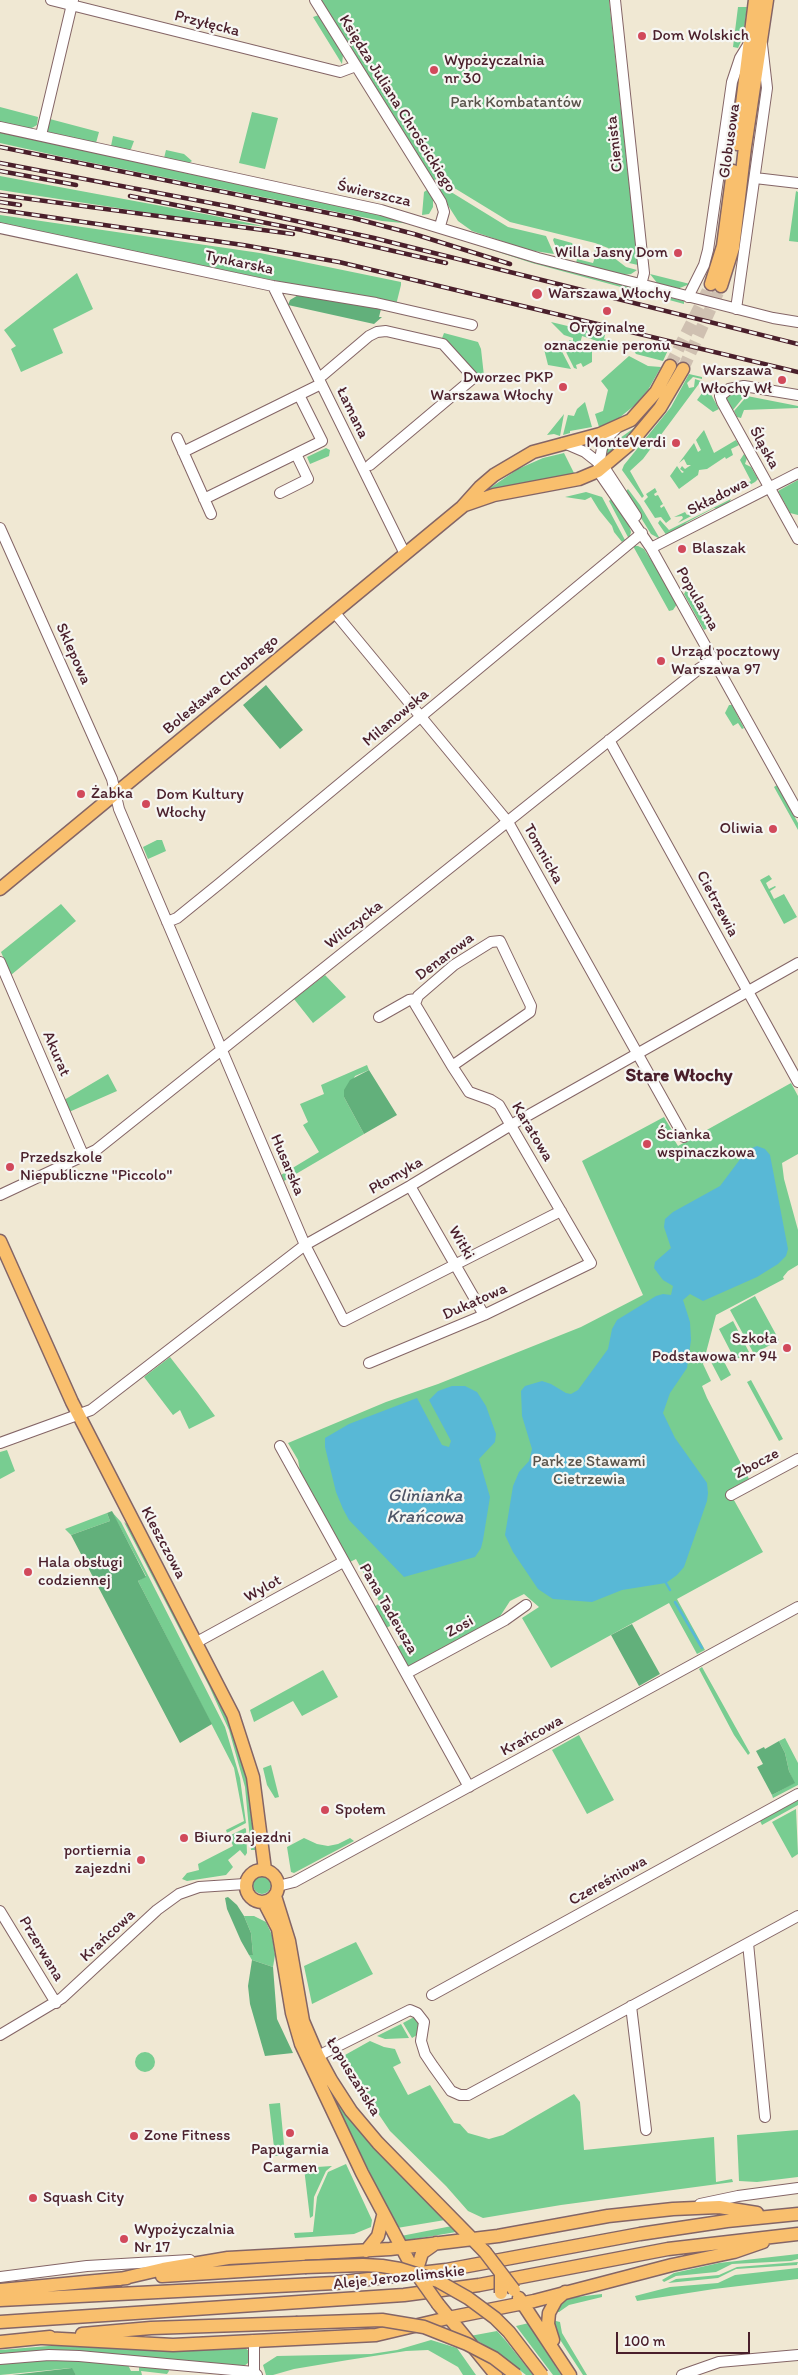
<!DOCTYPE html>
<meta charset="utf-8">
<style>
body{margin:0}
#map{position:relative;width:798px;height:2375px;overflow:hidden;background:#f0e8d3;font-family:Itim,sans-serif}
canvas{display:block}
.scale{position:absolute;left:616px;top:2332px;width:134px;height:22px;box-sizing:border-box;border:2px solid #4a1f2b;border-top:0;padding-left:6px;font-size:15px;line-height:18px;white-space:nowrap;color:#4a1f2b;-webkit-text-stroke:4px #f6f6f2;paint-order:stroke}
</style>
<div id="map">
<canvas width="798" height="2375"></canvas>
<div class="scale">100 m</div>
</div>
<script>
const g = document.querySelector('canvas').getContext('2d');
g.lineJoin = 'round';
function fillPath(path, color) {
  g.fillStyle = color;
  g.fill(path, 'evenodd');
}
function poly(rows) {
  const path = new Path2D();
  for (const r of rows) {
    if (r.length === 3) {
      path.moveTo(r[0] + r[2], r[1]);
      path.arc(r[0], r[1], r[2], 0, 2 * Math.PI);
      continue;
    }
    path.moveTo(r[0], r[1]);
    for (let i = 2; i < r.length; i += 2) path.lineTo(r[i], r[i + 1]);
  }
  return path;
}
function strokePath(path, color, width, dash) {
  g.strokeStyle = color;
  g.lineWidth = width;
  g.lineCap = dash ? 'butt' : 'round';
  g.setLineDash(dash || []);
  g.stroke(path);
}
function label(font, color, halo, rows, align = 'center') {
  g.font = font + ' Itim,sans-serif';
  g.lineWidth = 4.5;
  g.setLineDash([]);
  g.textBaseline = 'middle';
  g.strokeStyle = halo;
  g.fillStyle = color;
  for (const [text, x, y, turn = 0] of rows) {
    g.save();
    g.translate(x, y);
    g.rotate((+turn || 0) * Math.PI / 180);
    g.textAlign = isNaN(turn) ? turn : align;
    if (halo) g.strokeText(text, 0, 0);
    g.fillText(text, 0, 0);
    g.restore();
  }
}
const green = poly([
 [321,0,609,0,638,265,629,263,608,248,595,243,510,222,438,178,433,181],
 [738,7,747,7,743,37,738,48,733,47],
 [319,15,343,55,342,64,313,17],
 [0,107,38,117,37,125,30,129,0,122],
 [252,112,278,118,265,169,239,163],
 [46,118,99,132,96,143,49,133,47,131],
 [0,132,356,208,413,223,537,263,684,301,684,304,532,263,412,224,382,221,63,157,0,143],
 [113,136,134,141,131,149,129,150,111,146],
 [166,150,184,154,192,161,189,163,164,158],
 [0,176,210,215,268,227,170,216,0,190],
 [438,184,508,227,546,236,554,254,528,250,472,231,458,221,435,185],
 [427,190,433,199,433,207,429,214,422,215,424,192],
 [796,191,798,192,798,242,789,241],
 [0,215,260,253,401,282,401,285,396,305,0,225],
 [554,238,572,243,574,247,572,255,561,252,559,255,553,240],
 [595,249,605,251,626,267,637,270,631,274,624,275,576,263,577,259,593,263,595,257,605,259,594,256],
 [77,273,93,309,53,329,63,353,21,372,11,349,16,346,4,330],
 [650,274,690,284,677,289,658,284],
 [551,322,605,335,604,339,623,345,606,341,603,343,582,336,580,344,592,347,570,342,569,340,573,341,573,338,564,335],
 [444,333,478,342,481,349,484,376,477,381,472,369,441,341],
 [632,342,661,349,664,347,667,350,669,348,663,361,636,354,631,347],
 [558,344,571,369,548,365,544,349],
 [562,344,592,350,592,362,583,367,581,363,576,365,577,369,574,368],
 [629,356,648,366,661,367,648,390,635,405,619,418,599,427,595,414,603,411,608,390,601,381],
 [675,367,678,368,665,392,620,447,604,461,603,456,609,446,634,428,654,404],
 [689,374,702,377,702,379,693,377,687,383,689,388,694,387,695,379,701,381,643,459,630,471,644,496,642,498,622,470,624,465,671,407],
 [705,389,708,389,719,409,713,412,697,400],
 [743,391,746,394,733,410,726,398,730,392],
 [747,396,798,406,798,408,744,410,741,418,737,417,734,411],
 [585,402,592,427,570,431,570,433,563,435,568,415,574,416,577,409],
 [564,414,560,436,554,434,547,435],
 [704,430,714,453,736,440,739,445,731,449,733,455,726,459,725,457,707,469,699,470,698,475,679,489,670,476,677,466,682,473,684,472,680,469,682,466,685,469,691,465,687,465,684,459,679,463,694,443,698,452,701,450,696,440],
 [326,448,330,450,329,456,310,464,307,457],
 [564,453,575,475,487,490,518,469,543,458],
 [744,454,747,458,745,464,751,467,758,479,755,482,737,492,735,489,751,481,740,460],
 [798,480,798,515,790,513,778,491],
 [655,488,657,492,654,494,655,496,658,495,663,504,660,506,661,508,664,506,671,519,666,523,661,517,655,518,644,501,648,497,646,494],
 [628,489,640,505,660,539,651,534,625,492],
 [586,492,602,497,625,540,622,542,614,532,612,526,599,510,591,497,585,500,565,497],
 [728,493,729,496,678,523,683,518,682,516,674,517,685,512,687,515],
 [612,498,629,525,631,532,629,539,609,501],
 [731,499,728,505,719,510,714,508,686,523,684,528,667,536,658,523,660,520,669,530],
 [633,546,638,546,644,549,657,569,677,604,673,610,669,611],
 [688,587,710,627,704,630,684,594],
 [729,705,732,705,744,728,742,729,738,723,733,726,725,713],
 [777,785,798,823,798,830,774,787],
 [157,840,162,840,166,851,148,859,143,847],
 [769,875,772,879,766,883,769,889,775,886,776,887,770,891,774,899,784,894,797,917,784,924,760,880],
 [61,904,76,921,11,975,1,952],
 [325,975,346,997,313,1023,294,999],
 [367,1065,369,1070,355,1076,344,1097,364,1134,284,1181,281,1175,319,1152,303,1125,308,1122,300,1104,324,1094,321,1085],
 [108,1074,117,1091,69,1112,64,1100],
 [791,1083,798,1096,798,1154,782,1163,784,1179,798,1230,798,1265,788,1271,783,1277,784,1279,716,1315,703,1364,711,1381,702,1386,707,1398,749,1479,729,1490,730,1493,763,1552,677,1599,705,1650,697,1654,669,1603,551,1668,522,1618,539,1607,524,1594,510,1601,499,1618,408,1667,407,1666,396,1648,402,1644,392,1625,386,1628,374,1607,380,1603,356,1559,350,1562,300,1471,298,1460,288,1443,386,1402,438,1384,581,1327,643,1295,582,1161,664,1117,676,1137,675,1141,678,1146],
 [755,1296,779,1340,754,1354,730,1310],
 [733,1321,749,1352,735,1360,719,1329],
 [720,1354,731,1375,721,1381,710,1360],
 [170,1357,198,1393,215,1416,189,1429,180,1410,173,1415,144,1377],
 [751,1380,783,1439,779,1441,747,1382],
 [7,1450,15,1471,0,1479,0,1452],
 [112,1512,121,1522,225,1727,240,1778,246,1823,227,1833,226,1830,244,1821,234,1768,138,1581,146,1576],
 [107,1513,110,1521,71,1535,65,1529],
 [124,1522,132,1529,228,1714,246,1770,255,1850,251,1850,245,1787,229,1730,209,1686],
 [702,1667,750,1753,748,1755,734,1735,699,1669],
 [323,1670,338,1697,302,1716,293,1701,254,1722,250,1710],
 [579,1735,614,1800,587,1814,552,1750],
 [785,1738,798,1763,798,1785,773,1798,772,1795,794,1783,789,1771,785,1753,779,1741],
 [271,1765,279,1797,275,1798,267,1785,263,1768],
 [798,1800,798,1805,762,1825,760,1821],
 [796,1809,798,1854,792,1858,772,1822],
 [245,1828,246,1829,247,1853,245,1856,240,1850,228,1860,233,1867,226,1875,187,1881,182,1879,187,1873,199,1870,198,1864,233,1846,229,1836],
 [304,1838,317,1844,328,1846,338,1844,350,1838,354,1841,294,1873,291,1872,287,1847],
 [262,1885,9],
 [244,1916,254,1916,266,1922,272,1935,275,1955,273,1967,252,1960,249,1955,253,1955,251,1933],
 [356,1942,373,1974,312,2004,304,1966],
 [416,2016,420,2021,417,2035,412,2038,403,2023],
 [401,2024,409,2038,385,2039,377,2036],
 [370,2041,384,2047,395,2049,401,2063,393,2067,408,2095,430,2085,454,2123,460,2124,468,2133,489,2139,503,2135,574,2094,580,2102,584,2150,714,2137,716,2182,732,2179,733,2182,561,2205,483,2218,468,2211,446,2186,390,2131,344,2063,345,2055],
 [145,2062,10],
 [320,2071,365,2137,445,2220,397,2228],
 [280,2103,285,2155,275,2156,269,2104],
 [798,2130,798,2177,757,2182,739,2181,737,2135],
 [346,2164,372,2220,371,2227,354,2234,295,2238,294,2233,313,2232,317,2197,328,2172],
 [332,2166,326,2171,314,2197,313,2216,310,2218,304,2168,308,2168,309,2171,317,2170,317,2167],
 [452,2226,456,2232,403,2241,401,2236],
 [798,2254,798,2259,791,2261,732,2264,716,2272,676,2276,664,2282,662,2280,674,2273,719,2263],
 [798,2262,797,2265,736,2269,718,2278,668,2283,676,2279,719,2275,737,2267],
 [798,2268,798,2279,714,2289,637,2301,635,2296,670,2287,718,2283,735,2275],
 [602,2294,602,2297,569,2305,559,2312,554,2312,562,2302,568,2298],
 [552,2320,560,2322,562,2333,587,2375,583,2375,557,2335],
 [529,2323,561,2375,553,2375,516,2326],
 [497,2331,506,2341,533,2375,526,2375,500,2355,470,2336],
 [431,2340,457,2348,476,2375,463,2375,458,2367,428,2350,406,2351,348,2360,294,2369,273,2375,266,2375,263,2365,277,2356,371,2354,397,2350],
 [73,2344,243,2346,250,2352,250,2357,248,2363,244,2366,68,2350,0,2354,0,2350],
 [69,2359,128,2365,131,2371,139,2371,139,2366,168,2368,169,2371,167,2374,141,2371,142,2375,76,2375,71,2368,0,2375,0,2363]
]);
const forest = poly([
 [300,294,381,309,379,317,382,317,374,324,288,305,290,300],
 [266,685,303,730,280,749,243,705],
 [369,1070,397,1115,364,1134,344,1097,344,1090,350,1080],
 [112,1511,146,1577,138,1581,212,1724,180,1743,71,1535,110,1521,107,1513],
 [632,1624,660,1674,639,1686,611,1635],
 [779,1741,785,1753,789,1771,795,1783,772,1795,757,1767,763,1764,756,1751,764,1747,765,1749],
 [228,1897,237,1905,244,1916,251,1933,253,1955,249,1955,241,1941,227,1909,225,1898],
 [252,1960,273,1967,277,2019,293,2053,265,2056,250,2004,248,1986],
 [72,2368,76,2375,12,2375]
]);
const water = poly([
 [757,1146,765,1149,770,1155,788,1249,786,1256,778,1264,757,1277,703,1301,690,1294,683,1300,690,1322,691,1340,687,1368,670,1393,663,1413,675,1438,707,1483,708,1493,707,1501,684,1567,677,1575,666,1583,622,1590,592,1602,553,1599,538,1589,513,1552,505,1535,513,1486,519,1472,529,1461,532,1449,522,1416,521,1391,525,1386,542,1381,551,1384,566,1393,571,1394,578,1390,608,1349,612,1329,617,1320,656,1296,663,1294,671,1295,673,1286,663,1280,654,1268,655,1262,671,1248,664,1227,665,1219,673,1212,720,1186,747,1150],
 [452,1386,465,1386,477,1392,486,1406,496,1434,495,1442,479,1459,490,1497,483,1540,481,1548,475,1557,404,1577,349,1520,343,1509,336,1492,325,1447,325,1438,349,1424,417,1398,442,1445,449,1447,451,1441,429,1400,438,1391]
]);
const stream = poly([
 [666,1583,670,1590],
 [675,1602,702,1648]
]);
const majorTunnel = poly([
 [670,366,711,284],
 [683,369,721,286]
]);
const minor = poly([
 [51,0,340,72,356,66],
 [315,0,441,202,444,212,440,226],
 [615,0,644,273,641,285],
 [0,127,381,210,538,258,773,318,798,322],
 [41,135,73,0],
 [755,178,798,183],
 [0,228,273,286,376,303,472,325],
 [273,286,405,554],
 [688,297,704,265,708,250,732,82,740,58,748,45],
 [736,309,767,88,762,44],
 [323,375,369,336,377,332,386,331,443,344,472,376,471,380,370,465],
 [798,395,744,386,729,389,720,396,722,402,798,539],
 [616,429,609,436,602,448,598,471,651,548,798,812],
 [177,438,211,514],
 [564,443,585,452,604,467,636,516],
 [183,452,321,384],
 [280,493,308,479,296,454],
 [204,499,322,441,299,395],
 [0,528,112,779,119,809,305,1245,344,1321,561,1211],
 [651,548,798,473],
 [335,613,508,822,684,1137],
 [609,740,798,1082],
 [167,922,177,918,219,884,642,533],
 [0,962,84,1157],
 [379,1017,409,1000,416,999],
 [410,1186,484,1315],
 [0,1195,96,1150,700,668,714,659],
 [369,1363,484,1315,591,1263,499,1105,491,1100,469,1092,452,1066,415,1004,418,996,454,965,491,942,500,941,531,1006,530,1012,452,1066],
 [0,1443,91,1410,305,1245,410,1186,511,1125,798,963],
 [280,1446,469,1787],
 [731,1495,798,1459],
 [197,1642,343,1562],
 [407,1673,505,1620,526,1605],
 [278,1886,294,1882,798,1607],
 [0,1911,56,2003],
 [748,1943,765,2117],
 [432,1995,798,1794],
 [631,2006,646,2130],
 [0,2035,62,1998,157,1910,179,1894,199,1887,245,1884],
 [318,2056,410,2010,417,2013,424,2022,421,2041,425,2054,433,2066,451,2091,460,2095,468,2095,798,1916],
 [700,2204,738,2196,798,2188],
 [0,2277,87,2266,190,2260],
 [254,2340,254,2372],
 [0,2359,49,2355,79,2356,254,2372,257,2375],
 [682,2375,719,2362,798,2355]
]);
const major = poly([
 [737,144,755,0],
 [711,284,723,246,733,171],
 [721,286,733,248,745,147,767,0],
 [465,505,494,495,579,479,598,471,630,444,660,408,683,369],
 [0,889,462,507,480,487,494,475,533,452,600,434,631,420,656,392,670,366],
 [0,1241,72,1402,233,1715,253,1777,265,1870],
 [262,1886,16],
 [275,1896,289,1941,303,2021,318,2056,331,2080,351,2111,378,2143,485,2252],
 [264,1902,278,1929,292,2013,301,2044,362,2173,412,2267],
 [366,2251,378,2236,383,2216],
 [418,2266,422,2253,436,2243],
 [162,2276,305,2267],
 [120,2279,163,2269,228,2258,390,2249,498,2236,608,2216,673,2209,719,2207,757,2213],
 [0,2290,127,2278],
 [519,2298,570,2375],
 [0,2300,335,2283,394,2276,446,2270,640,2234,727,2221,798,2214],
 [438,2304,496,2375],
 [0,2322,404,2295,479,2285,668,2249,798,2234],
 [82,2334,151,2328,296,2323],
 [43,2338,173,2345,376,2335,448,2318,534,2301,672,2265,734,2252,763,2242],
 [553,2340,548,2324,549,2313,556,2300,565,2292],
 [0,2342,50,2337]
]);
const rail = poly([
 [0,147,353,218,414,234,510,264],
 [0,163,232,207,374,238,798,344],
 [0,171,76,185],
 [0,195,293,234],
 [130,196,302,230,446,263],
 [0,202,20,205],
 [0,210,243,245,339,262,798,372]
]);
const majorBridge = poly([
 [485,2252,514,2290],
 [305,2267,363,2265,382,2266,400,2269,438,2281,468,2298,495,2318,509,2332,542,2375],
 [416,2273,438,2304],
 [501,2293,501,2273],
 [296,2323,382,2320,424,2327,467,2344,494,2358,516,2375]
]);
const markers = [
 [642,36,5,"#d1495b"],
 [434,70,5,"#d1495b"],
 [678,253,5,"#d1495b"],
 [537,294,6,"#d1495b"],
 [607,311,5,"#d1495b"],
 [782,380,5,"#d1495b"],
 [563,387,5,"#d1495b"],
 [676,443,5,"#d1495b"],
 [682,549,5,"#d1495b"],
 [661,661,5,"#d1495b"],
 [81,794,5,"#d1495b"],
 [146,804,5,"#d1495b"],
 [773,829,5,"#d1495b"],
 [647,1144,5,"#d1495b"],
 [10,1167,5,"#d1495b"],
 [787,1348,5,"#d1495b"],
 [28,1572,5,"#d1495b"],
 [325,1810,5,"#d1495b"],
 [184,1838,5,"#d1495b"],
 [141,1860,5,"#d1495b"],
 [290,2133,5,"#d1495b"],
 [134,2136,5,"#d1495b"],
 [33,2198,5,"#d1495b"],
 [124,2239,5,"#d1495b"]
];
const streetNames = [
 ["Przyłęcka",207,24,14],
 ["Księdza Juliana Chrościckiego",397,104,58],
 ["Globusowa",730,141,-82],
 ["Cienista",615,144,-96],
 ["Świerszcza",374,194,13],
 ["Tynkarska",239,263,12],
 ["Łamana",352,413,64],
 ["Śląska",764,448,61],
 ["Składowa",718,497,-27],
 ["Popularna",697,599,60],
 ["Sklepowa",73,654,66],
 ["Bolesława Chrobrego",221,685,-40],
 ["Milanowska",396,718,-40],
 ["Tomnicka",543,854,61],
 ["Cietrzewia",717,904,62],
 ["Wilczycka",354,925,-38],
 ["Denarowa",445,957,-37],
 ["Akurat",56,1054,67],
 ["Karatowa",532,1132,59],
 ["Husarska",287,1165,67],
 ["Płomyka",396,1176,-30],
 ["Witki",461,1243,60],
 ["Dukatowa",475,1302,-24],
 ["Zbocze",757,1464,-28],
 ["Kleszczowa",163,1543,62],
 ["Wylot",263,1589,-29],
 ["Pana Tadeusza",388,1609,60],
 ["Zosi",460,1627,-29],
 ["Krańcowa",532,1736,-29],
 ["Czereśniowa",608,1881,-29],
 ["Krańcowa",108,1936,-43],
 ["Przerwana",41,1949,59],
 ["Łopuszańska",353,2077,58],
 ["Aleje Jerozolimskie",399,2278,-6]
];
const poiNames = [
 ["Dom Wolskich",652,36],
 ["Wypożyczalnia",444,61],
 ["nr 30",444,79],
 ["Willa Jasny Dom",668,253,"right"],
 ["Warszawa Włochy",548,294],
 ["Oryginalne",607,328,"center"],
 ["oznaczenie peronu",607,346,"center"],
 ["Warszawa",772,371,"right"],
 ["Włochy Wł",772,389,"right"],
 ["Dworzec PKP",553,378,"right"],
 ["Warszawa Włochy",553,396,"right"],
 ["MonteVerdi",666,443,"right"],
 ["Blaszak",692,549],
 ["Urząd pocztowy",671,652],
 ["Warszawa 97",671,670],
 ["Żabka",91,794],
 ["Dom Kultury",156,795],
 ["Włochy",156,813],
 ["Oliwia",763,829,"right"],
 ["Ścianka",657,1135],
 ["wspinaczkowa",657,1153],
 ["Przedszkole",20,1158],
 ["Niepubliczne \"Piccolo\"",20,1176],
 ["Szkoła",777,1339,"right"],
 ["Podstawowa nr 94",777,1357,"right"],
 ["Hala obsługi",38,1563],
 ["codziennej",38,1581],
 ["Społem",335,1810],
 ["Biuro zajezdni",194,1838],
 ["portiernia",131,1851,"right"],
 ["zajezdni",131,1869,"right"],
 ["Zone Fitness",144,2136],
 ["Papugarnia",290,2150,"center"],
 ["Carmen",290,2168,"center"],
 ["Squash City",43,2198],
 ["Wypożyczalnia",134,2230],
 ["Nr 17",134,2248]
];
const parkNames = [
 ["Park Kombatantów",516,103],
 ["Park ze Stawami",589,1462],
 ["Cietrzewia",589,1480]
];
const waterNames = [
 ["Glinianka",425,1496],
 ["Krańcowa",425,1517]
];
const quarterNames = [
 ["Stare Włochy",679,1076]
];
fillPath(green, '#78cd91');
fillPath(forest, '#62b07b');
fillPath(water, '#58b8d6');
strokePath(stream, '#58b8d6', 2.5);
strokePath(majorTunnel, '#cfc0b1', 12, [12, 6]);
strokePath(minor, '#846566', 12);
strokePath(major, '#846566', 15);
strokePath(minor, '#fff', 10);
strokePath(major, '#f9bf6d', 12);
strokePath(rail, '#4a1f2b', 4.5);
strokePath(rail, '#f6f6f2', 2.5, [8]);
strokePath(majorBridge, '#846566', 15, []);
strokePath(majorBridge, '#f9bf6d', 12);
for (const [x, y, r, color] of markers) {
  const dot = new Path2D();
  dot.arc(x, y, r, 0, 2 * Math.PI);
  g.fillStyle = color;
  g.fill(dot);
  strokePath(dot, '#f6f6f2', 2);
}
label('16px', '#4a1f2b', '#f6f6f2', streetNames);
label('16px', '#4a1f2b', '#f6f6f2', poiNames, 'left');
label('16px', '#58534a', '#f6f6f2', parkNames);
label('italic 18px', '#4f5567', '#f6f6f2', waterNames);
label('bold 19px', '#4a1f2b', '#f6f6f2', quarterNames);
</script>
